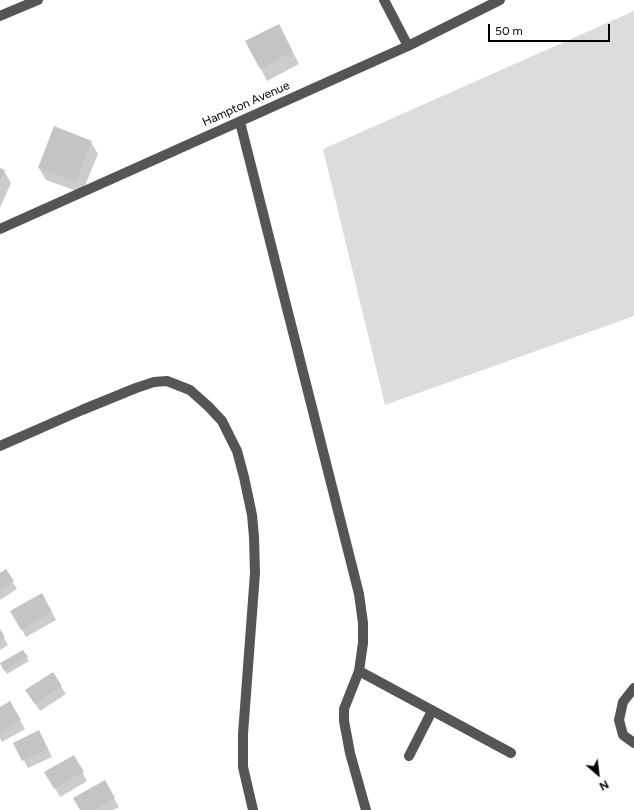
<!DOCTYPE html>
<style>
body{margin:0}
#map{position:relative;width:634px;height:810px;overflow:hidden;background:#fff;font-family:Figtree,sans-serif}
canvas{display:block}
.north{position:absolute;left:578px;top:754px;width:40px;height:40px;-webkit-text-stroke:3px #fff;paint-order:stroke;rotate:152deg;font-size:11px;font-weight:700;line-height:16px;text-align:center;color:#000}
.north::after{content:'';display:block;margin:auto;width:14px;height:18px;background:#000;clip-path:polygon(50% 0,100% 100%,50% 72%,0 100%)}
.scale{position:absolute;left:488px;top:24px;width:122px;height:18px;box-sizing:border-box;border:2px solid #000;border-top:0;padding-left:5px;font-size:12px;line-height:14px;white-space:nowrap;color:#000;-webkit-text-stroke:3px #fff;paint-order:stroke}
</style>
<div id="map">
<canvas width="634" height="810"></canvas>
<div class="north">N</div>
<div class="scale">50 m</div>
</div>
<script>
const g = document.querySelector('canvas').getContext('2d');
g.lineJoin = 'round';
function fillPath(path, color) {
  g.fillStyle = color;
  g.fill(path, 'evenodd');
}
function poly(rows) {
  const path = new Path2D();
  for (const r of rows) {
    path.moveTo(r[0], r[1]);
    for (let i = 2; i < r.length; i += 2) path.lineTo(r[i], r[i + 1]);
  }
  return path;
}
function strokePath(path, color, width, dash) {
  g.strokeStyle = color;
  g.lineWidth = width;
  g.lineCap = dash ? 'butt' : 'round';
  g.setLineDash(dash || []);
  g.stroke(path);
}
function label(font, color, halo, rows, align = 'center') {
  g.font = font + ' Figtree,sans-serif';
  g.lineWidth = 4;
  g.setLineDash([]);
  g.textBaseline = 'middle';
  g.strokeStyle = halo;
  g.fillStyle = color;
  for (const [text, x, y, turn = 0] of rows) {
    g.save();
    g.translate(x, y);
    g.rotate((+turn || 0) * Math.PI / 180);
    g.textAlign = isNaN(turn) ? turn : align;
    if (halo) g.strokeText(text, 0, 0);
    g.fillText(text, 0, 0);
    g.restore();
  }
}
const green = poly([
 [634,11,634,316,385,405,323,149]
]);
const shadow = poly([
 [279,25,299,64,267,81,247,41],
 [91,142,98,154,82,193,46,180,39,168],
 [0,169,4,171,11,183,0,208],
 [6,571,17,589,0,600,0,574],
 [42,595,56,620,26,637,12,612],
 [0,631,8,645,0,650],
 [23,651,29,661,7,674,1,664],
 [52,673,66,694,40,711,31,698],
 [9,702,25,729,2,742,0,738,0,708],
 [43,739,52,757,28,768,15,743],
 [74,757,87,781,60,797,46,773],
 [104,781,119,807,113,810,81,810]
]);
const building = poly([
 [279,24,293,52,260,69,245,41],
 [54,126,92,141,76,182,38,168],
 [0,168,5,170,0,181],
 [6,569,14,581,0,589,0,573],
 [42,593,52,612,21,630,10,611],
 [0,629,5,637,0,640],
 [23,650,28,657,4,671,0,663],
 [53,672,62,686,35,704,25,690],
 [10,701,21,720,0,733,0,707],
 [39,730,48,749,22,761,13,743],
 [74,755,84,772,54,789,44,772],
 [105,780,115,798,95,810,80,810,73,798]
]);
const minor = poly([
 [384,0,408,46],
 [0,16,38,0],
 [240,122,359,594,363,623,363,643,359,671,344,709,344,721,350,753,366,810],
 [0,229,408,46,500,0],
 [0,446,82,410,136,388,154,382,167,381,190,390,209,407,222,421,237,451,244,477,252,515,254,537,255,573,243,734,243,767,253,810],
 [359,671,511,753],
 [634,688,623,702,619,720,623,735,634,743],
 [409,756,432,711]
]);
const streetNames = [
 ["Hampton Avenue",246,104,-24]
];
fillPath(green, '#dcdcdc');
fillPath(shadow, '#0003');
fillPath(building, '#c4c4c4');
strokePath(minor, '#555', 10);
label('12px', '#000', '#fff', streetNames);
</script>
